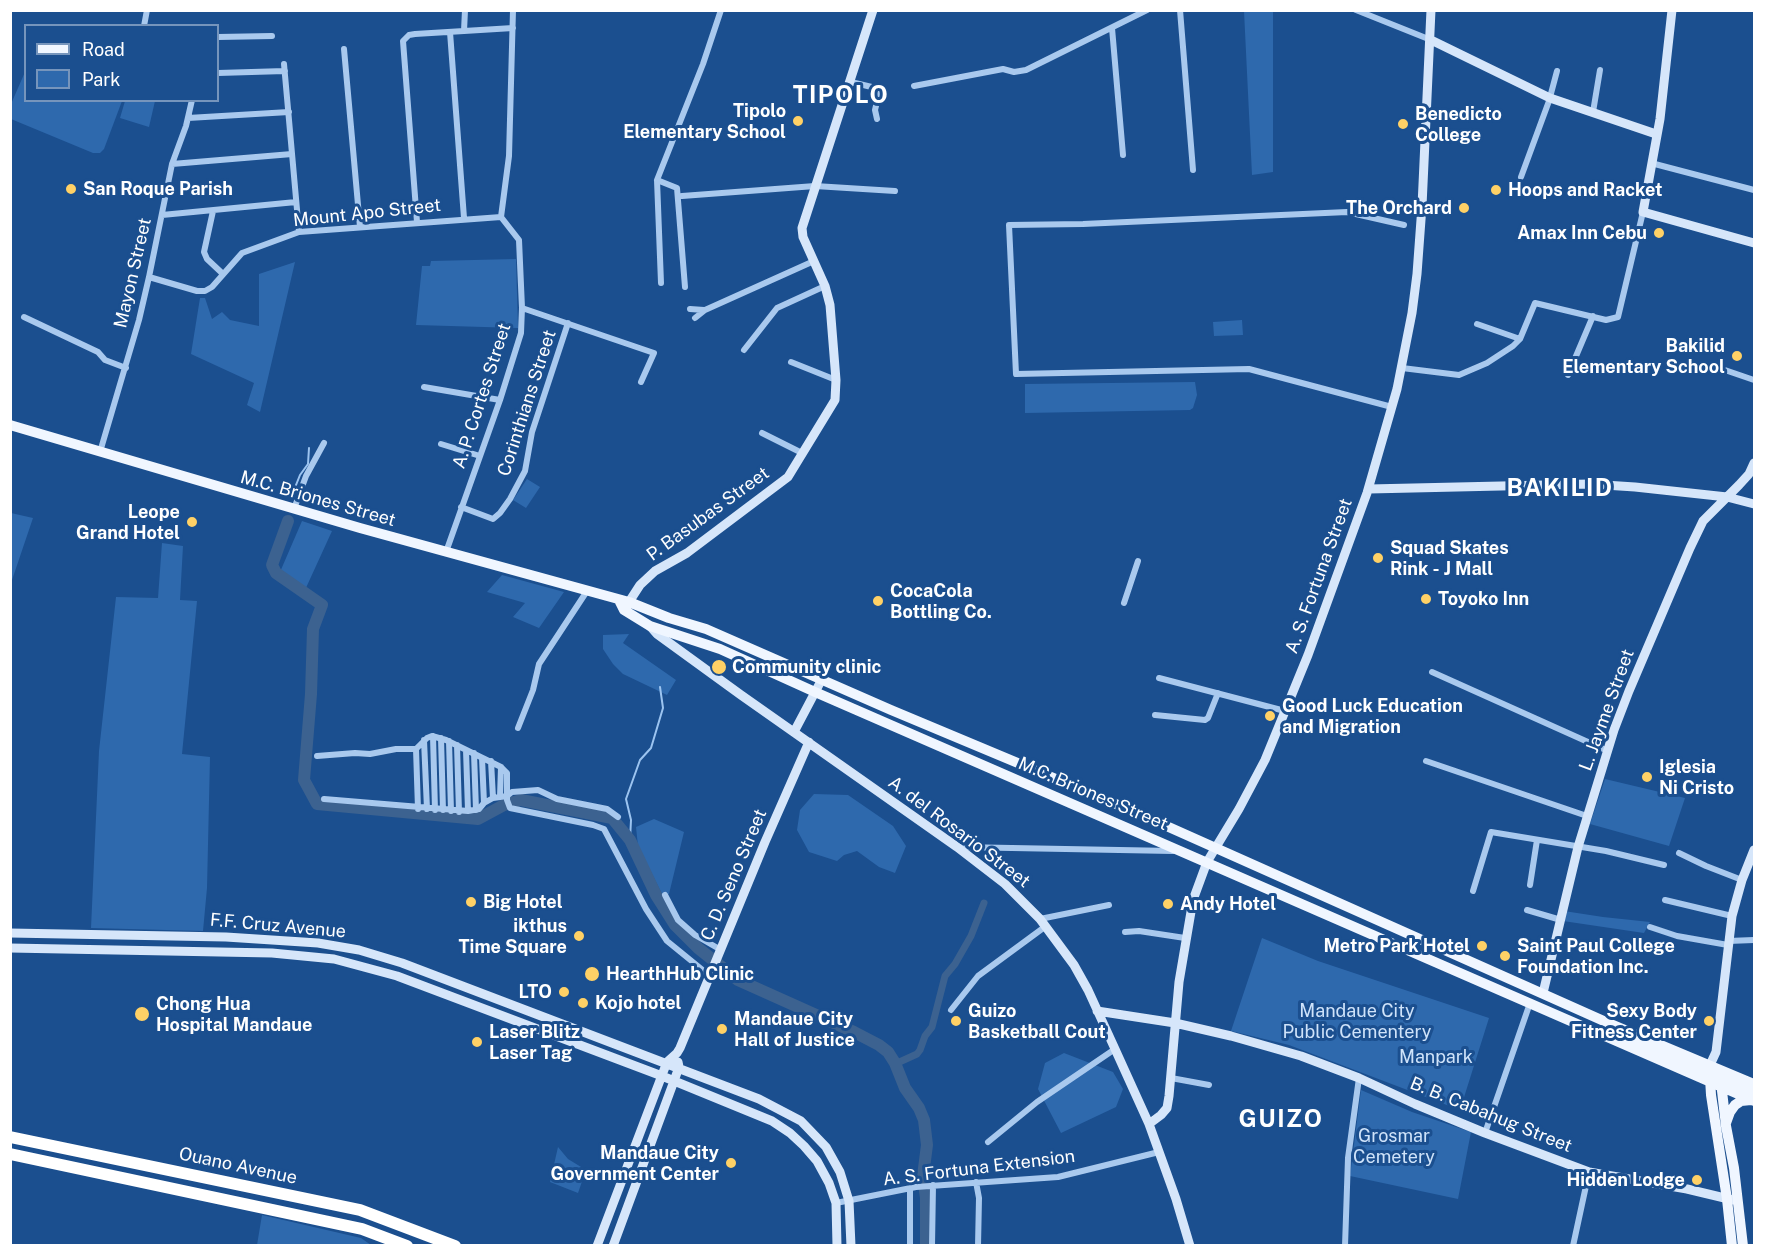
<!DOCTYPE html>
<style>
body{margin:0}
#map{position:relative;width:1765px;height:1256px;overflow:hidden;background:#1b4f8f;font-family:"Public Sans",sans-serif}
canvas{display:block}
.frame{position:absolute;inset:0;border:12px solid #fff;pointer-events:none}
.legend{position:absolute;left:24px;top:24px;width:195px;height:78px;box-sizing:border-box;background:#1b4f8f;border:2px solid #7695bc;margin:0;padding:8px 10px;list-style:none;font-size:18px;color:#fff}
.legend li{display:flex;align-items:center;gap:12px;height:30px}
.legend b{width:30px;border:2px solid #7695bc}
</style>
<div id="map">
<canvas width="1765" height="1256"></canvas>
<div class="frame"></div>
<ul class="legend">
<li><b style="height:8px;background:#f0f6ff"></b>Road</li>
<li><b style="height:16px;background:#2e69ad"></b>Park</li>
</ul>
</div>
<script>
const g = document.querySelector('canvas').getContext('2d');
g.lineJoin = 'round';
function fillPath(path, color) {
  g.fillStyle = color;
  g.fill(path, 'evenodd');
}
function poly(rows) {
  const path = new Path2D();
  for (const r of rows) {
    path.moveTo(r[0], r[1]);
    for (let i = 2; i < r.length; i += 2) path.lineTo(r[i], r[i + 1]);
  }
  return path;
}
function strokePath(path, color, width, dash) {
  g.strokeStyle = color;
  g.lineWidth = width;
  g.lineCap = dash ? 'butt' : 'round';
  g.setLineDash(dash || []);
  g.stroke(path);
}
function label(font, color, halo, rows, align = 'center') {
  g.font = font + ' "Public Sans",sans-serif';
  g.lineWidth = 6;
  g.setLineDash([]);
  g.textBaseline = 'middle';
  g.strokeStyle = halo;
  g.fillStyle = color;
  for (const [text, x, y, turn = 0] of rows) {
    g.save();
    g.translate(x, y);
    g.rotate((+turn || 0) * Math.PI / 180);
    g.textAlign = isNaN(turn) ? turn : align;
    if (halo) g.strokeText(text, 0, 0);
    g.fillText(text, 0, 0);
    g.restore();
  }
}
const green = poly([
 [1244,11,1273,11,1273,172,1252,175],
 [25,72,26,100,122,101,104,149,100,153,93,153,11,119,11,104],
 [125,101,155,101,149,127,120,118],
 [516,259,518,328,416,325,422,266,430,266,431,261],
 [295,262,260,412,247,405,254,383,191,354,200,298,205,298,212,319,222,312,230,320,259,326,259,274],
 [1242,320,1243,335,1214,336,1213,322],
 [1195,382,1197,395,1193,408,1190,410,1025,413,1025,384],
 [527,479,540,487,526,508,513,500],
 [11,513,33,518,12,580,10,579],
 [302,521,332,531,305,590,280,572],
 [162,543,183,546,180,600,197,601,182,754,210,757,207,888,203,931,91,928,99,751,116,597,158,598],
 [502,575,564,592,539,628,513,617,525,603,487,592],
 [629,634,623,643,676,680,667,695,623,674,613,664,603,649,603,635],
 [1605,779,1685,798,1669,846,1590,824],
 [814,794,848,795,893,826,906,846,895,873,879,867,857,851,844,855,837,861,809,852,797,830,800,810],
 [654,819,684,832,669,894,663,896,638,846,636,827],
 [1564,911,1603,917,1650,922,1644,933,1563,921],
 [1262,938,1318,961,1489,1018,1460,1110,1289,1045,1231,1031],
 [1064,1053,1113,1072,1123,1089,1116,1107,1061,1133,1038,1089,1045,1063],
 [1361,1090,1412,1112,1471,1132,1458,1199,1350,1176],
 [558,1147,568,1159,586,1170,578,1193,550,1182],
 [262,1215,361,1238,371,1245,257,1245]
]);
const stream = poly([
 [292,495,300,475,308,464,309,448],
 [630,840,631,820,626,799,640,760,651,748,663,708,660,687]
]);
const canal = poly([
 [895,1064,917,1054,920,1050,925,1036,932,1027,945,976,955,964,971,936,984,903]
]);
const river = poly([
 [288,521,272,565,276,573,322,605,313,629,311,694,304,780,317,804,478,819,504,805,521,800,612,818,630,840,656,895,675,925,698,948,738,980,854,1032,879,1045,888,1052,895,1063,905,1088,919,1108,924,1120,927,1145,923,1176,926,1198,926,1246]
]);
const street = poly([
 [1180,10,1193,170],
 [1356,10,1431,40],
 [144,26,147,10],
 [1112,28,1123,155],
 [464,31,465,10],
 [450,32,464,218],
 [218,37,272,36],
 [344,49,360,227],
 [284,64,299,232],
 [218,73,285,71],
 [851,82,880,89,875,110,877,119],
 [914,86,1003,69,1014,72,1026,70,1147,10],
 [1593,112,1600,70],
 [188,118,289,112],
 [1651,163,1754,190],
 [172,164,292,154],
 [1521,177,1549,101,1557,71],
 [657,180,677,188,685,287],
 [682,196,815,186,895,191],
 [213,211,204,252,207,259,223,274],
 [162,215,296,202],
 [501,217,509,156,513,10],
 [417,222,403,41,409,35,415,34,513,28],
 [149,277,197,291,205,291,212,287,242,253,299,232,501,217],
 [661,283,657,180,703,64,721,10],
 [522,308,654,353,641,382],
 [690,309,704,310],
 [24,317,98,352,105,360,126,368],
 [695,318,705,310,814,261],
 [1477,324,1520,339],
 [744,350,777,308,825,286],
 [791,362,836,380],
 [1402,368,1459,375,1487,363,1513,346,1520,339,1535,303,1606,320,1618,317,1643,212],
 [1719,368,1754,380],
 [1568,375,1593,316],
 [424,387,500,400],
 [1392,407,1249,369,1016,374,1009,225,1083,224,1347,212,1404,225],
 [762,433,802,453],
 [441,444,480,456],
 [100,452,139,320,149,277,172,164,186,126,192,100],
 [461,507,493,519,500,513,510,499,525,471,532,432,568,323],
 [294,509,306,476,324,443],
 [446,552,500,400,521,333,522,308,519,240,501,217],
 [1124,603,1138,561],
 [1432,672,1608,751],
 [1159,678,1285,711],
 [1155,715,1205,720,1208,718,1218,693],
 [518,728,533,690,539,664,587,591],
 [433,736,435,810],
 [441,738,443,810],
 [424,740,427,809],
 [449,741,451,811],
 [457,745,459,812],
 [466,750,468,811],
 [474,753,476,810],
 [317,756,355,753,370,754,396,749,416,749],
 [482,758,484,803],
 [491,761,493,798],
 [1426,761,1587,816],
 [500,797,501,767],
 [324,799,468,811,479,809,484,803,493,798,507,796,512,792,538,790,557,799,607,809,618,817],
 [418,809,416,749,427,738,432,736,446,740,501,767,507,773,507,800,510,808,593,825,604,829,646,909,667,941,710,976],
 [958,847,1173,851],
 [1679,853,1706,866,1742,880],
 [1530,885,1537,840],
 [1473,891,1491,832,1606,851,1664,865],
 [665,895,678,920,695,935,721,950],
 [1665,900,1732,916],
 [1527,910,1561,920],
 [1040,919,1109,905],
 [1650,927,1677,936,1728,945],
 [1125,932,1139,931,1185,938],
 [1728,941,1754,940],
 [951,1010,978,976,1046,926],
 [1171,1078,1209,1085],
 [1485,1133,1530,1003],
 [988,1142,1037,1102,1115,1049],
 [976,1182,979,1198,978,1246],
 [910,1188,910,1246],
 [836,1203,916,1187,1058,1177,1159,1152],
 [932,1246,933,1185],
 [1345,1246,1348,1158,1359,1078],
 [1573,1246,1589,1172]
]);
const secondary = poly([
 [1672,10,1660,119,1643,212,1754,243],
 [1431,40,1550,98,1656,134],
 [1369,489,1589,484,1635,487,1727,497,1754,504],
 [629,602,640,585,655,571,687,553,788,477,835,400,836,380,830,305,825,286,803,237,802,228,873,10],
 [650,626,657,634,741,695,957,847,1005,884,1040,919,1074,965,1088,990,1115,1049,1149,1124,1176,1199,1190,1246],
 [794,732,822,679],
 [10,933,226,937,318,943,359,950,402,963,759,1099,801,1121,826,1147,840,1172,849,1201,851,1246],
 [10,948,272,953,334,959,397,976,662,1076,772,1121,790,1133,804,1146,817,1161,829,1183,836,1203,837,1246],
 [1543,993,1578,847,1614,730,1629,691,1690,548,1703,521,1739,485,1749,474,1754,463],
 [1097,1011,1175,1023,1231,1036,1301,1056,1359,1078,1415,1104,1485,1133,1589,1172,1687,1189,1733,1200],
 [1710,1065,1716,1052,1732,916,1742,880,1754,850],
 [1149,1124,1161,1115,1167,1108,1169,1096,1179,982,1193,900,1207,862,1239,809,1265,760,1308,655,1367,493,1397,389,1412,313,1417,274,1422,206,1431,10],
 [597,1246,667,1062,677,1053,680,1048,765,842,809,742],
 [613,1246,674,1081,679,1067,678,1062]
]);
const primary = poly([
 [10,425,360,528,629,602,669,618,706,629,891,710,1135,812,1606,1022,1754,1084],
 [619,600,624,610,650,626,720,649,815,692,1754,1101],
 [1710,1078,1711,1095,1727,1199,1732,1246],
 [1721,1082,1726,1126,1734,1168,1743,1246],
 [1726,1123,1730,1112,1735,1105,1741,1101,1751,1100]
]);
const highway = poly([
 [10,1137,360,1210,455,1246],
 [10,1154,362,1229,407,1246]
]);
const primaryBridge = poly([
 [1611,1031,1754,1092]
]);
const markers = [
 [798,121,6,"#ffd166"],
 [1403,124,6,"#ffd166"],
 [71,189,6,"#ffd166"],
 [1496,190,6,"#ffd166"],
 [1464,208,6,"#ffd166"],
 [1659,233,6,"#ffd166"],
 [1737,356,6,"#ffd166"],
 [192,522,6,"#ffd166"],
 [1378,558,6,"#ffd166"],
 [1426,599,6,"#ffd166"],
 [878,601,6,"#ffd166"],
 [719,667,8,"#ffd166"],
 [1270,716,6,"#ffd166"],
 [1647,777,6,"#ffd166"],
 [471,902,6,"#ffd166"],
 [1168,904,6,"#ffd166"],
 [579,936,6,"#ffd166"],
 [1482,946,6,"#ffd166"],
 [1505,956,6,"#ffd166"],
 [592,974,8,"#ffd166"],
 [564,992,6,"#ffd166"],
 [583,1003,6,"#ffd166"],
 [142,1014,8,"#ffd166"],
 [956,1021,6,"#ffd166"],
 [1709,1021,6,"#ffd166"],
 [722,1029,6,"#ffd166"],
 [477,1042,6,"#ffd166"],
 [731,1163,6,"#ffd166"],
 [1697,1180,6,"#ffd166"]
];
const poiNames = [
 ["Tipolo",786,111,"right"],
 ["Elementary School",786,132,"right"],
 ["Benedicto",1415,114],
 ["College",1415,135],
 ["San Roque Parish",83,189],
 ["Hoops and Racket",1508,190],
 ["The Orchard",1452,208,"right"],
 ["Amax Inn Cebu",1647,233,"right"],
 ["Bakilid",1725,346,"right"],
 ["Elementary School",1725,367,"right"],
 ["Leope",180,512,"right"],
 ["Grand Hotel",180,533,"right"],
 ["Squad Skates",1390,548],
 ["Rink - J Mall",1390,569],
 ["CocaCola",890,591],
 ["Bottling Co.",890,612],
 ["Toyoko Inn",1438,599],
 ["Community clinic",732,667],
 ["Good Luck Education",1282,706],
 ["and Migration",1282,727],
 ["Iglesia",1659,767],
 ["Ni Cristo",1659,788],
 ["Big Hotel",483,902],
 ["Andy Hotel",1180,904],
 ["ikthus",567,926,"right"],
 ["Time Square",567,947,"right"],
 ["Metro Park Hotel",1470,946,"right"],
 ["Saint Paul College",1517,946],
 ["Foundation Inc.",1517,967],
 ["HearthHub Clinic",606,974],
 ["LTO",552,992,"right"],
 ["Kojo hotel",595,1003],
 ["Chong Hua",156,1004],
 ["Hospital Mandaue",156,1025],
 ["Guizo",968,1011],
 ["Basketball Cout",968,1032],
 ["Sexy Body",1697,1011,"right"],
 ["Fitness Center",1697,1032,"right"],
 ["Mandaue City",734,1019],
 ["Hall of Justice",734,1040],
 ["Laser Blitz",489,1032],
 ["Laser Tag",489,1053],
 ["Mandaue City",719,1153,"right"],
 ["Government Center",719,1174,"right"],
 ["Hidden Lodge",1685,1180,"right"]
];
const streetNames = [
 ["Mount Apo Street",367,213,-6],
 ["Mayon Street",133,273,-77],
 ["A. P. Cortes Street",482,396,-72],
 ["Corinthians Street",527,403,-72],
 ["M.C. Briones Street",318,499,16],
 ["P. Basubas Street",708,514,-36],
 ["A. S. Fortuna Street",1319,576,-70],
 ["L. Jayme Street",1607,710,-70],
 ["M.C. Briones Street",1093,794,23],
 ["A. del Rosario Street",959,832,37],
 ["C. D. Seno Street",734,875,-67],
 ["F.F. Cruz Avenue",278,926,5],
 ["B. B. Cabahug Street",1491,1115,22],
 ["Ouano Avenue",238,1166,12],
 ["A. S. Fortuna Extension",979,1168,-7]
];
const parkNames = [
 ["Mandaue City",1357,1011],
 ["Public Cementery",1357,1032],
 ["Manpark",1436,1057],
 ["Grosmar",1394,1136],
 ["Cemetery",1394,1157]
];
const districtNames = [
 ["TIPOLO",841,96],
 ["BAKILID",1560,489],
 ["GUIZO",1281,1120]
];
fillPath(green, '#2e69ad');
strokePath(stream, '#9cc4f0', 2);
strokePath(canal, '#3c6290', 7);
strokePath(river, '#3c6290', 12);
strokePath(street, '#a9c9ee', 6);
strokePath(secondary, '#d6e6fa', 9);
strokePath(primary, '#f0f6ff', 10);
strokePath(highway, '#fff', 12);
strokePath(primaryBridge, '#f0f6ff', 10);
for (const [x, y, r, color] of markers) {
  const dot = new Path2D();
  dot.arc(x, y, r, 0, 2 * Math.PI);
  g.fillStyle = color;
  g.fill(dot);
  strokePath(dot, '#1b4f8f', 2);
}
label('bold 18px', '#fff', '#1b4f8f', poiNames, 'left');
label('18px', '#fff', '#1b4f8f', streetNames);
label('18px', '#cfe3fa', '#1b4f8f', parkNames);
g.letterSpacing = '1.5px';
label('bold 24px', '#fff', '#1b4f8f', districtNames);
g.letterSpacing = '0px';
</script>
